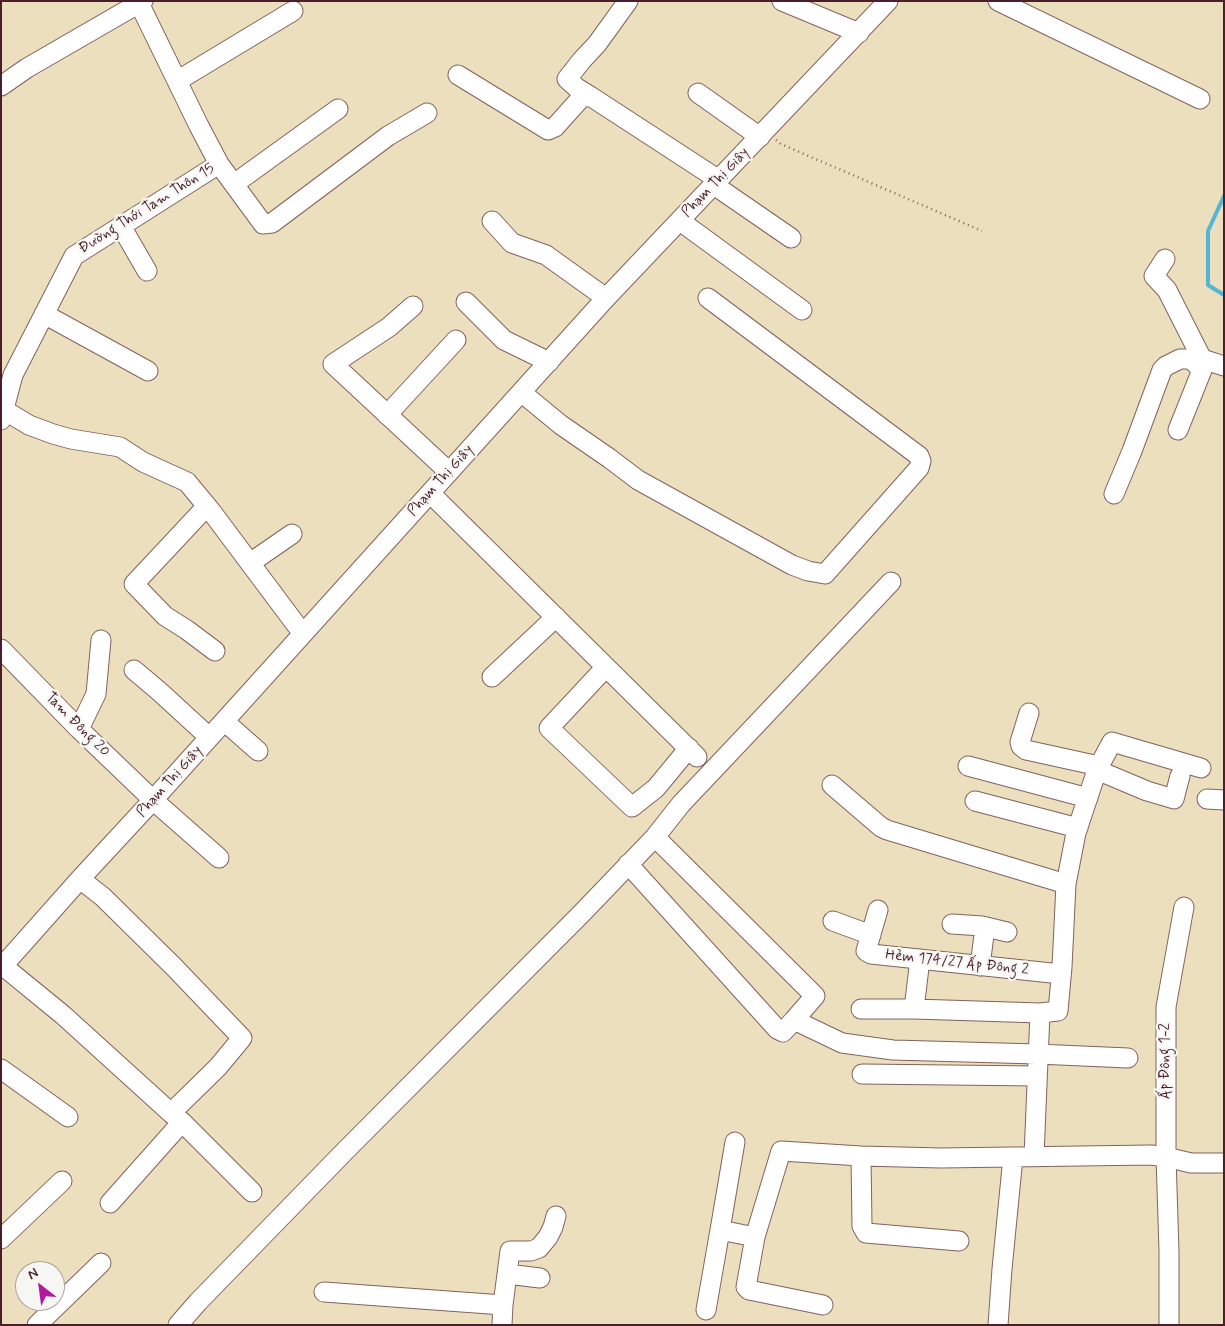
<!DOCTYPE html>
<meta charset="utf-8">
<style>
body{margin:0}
#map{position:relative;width:1225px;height:1326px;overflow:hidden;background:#ebdfbd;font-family:Mynerve,sans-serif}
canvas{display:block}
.frame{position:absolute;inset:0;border:2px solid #4a1f2b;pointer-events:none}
.north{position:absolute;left:15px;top:1261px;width:50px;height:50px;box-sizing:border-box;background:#f6f6f2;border:1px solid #b1a0a2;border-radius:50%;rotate:330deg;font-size:14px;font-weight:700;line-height:20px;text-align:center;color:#4a1f2b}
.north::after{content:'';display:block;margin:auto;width:18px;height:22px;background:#b5179e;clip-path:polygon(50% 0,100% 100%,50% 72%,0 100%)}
</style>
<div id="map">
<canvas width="1225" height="1326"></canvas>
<div class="frame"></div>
<div class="north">N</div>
</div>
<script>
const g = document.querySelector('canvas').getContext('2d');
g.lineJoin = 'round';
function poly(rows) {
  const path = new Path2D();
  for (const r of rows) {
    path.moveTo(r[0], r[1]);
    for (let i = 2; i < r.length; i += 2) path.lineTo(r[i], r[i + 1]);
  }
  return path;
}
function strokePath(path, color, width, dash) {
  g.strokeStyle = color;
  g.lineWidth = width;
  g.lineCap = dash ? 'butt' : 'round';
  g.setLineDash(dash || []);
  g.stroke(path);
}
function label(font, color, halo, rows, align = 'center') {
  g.font = font + ' Mynerve,sans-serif';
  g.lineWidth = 4.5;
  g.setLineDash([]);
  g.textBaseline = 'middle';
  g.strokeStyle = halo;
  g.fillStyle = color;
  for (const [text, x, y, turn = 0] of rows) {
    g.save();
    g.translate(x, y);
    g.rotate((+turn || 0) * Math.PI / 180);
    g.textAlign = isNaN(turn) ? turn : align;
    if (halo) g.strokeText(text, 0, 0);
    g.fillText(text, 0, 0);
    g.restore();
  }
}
const stream = poly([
 [1224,196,1208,231,1208,285,1224,295]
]);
const path = poly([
 [776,140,781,144,982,231]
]);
const minor = poly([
 [138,1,199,126,219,164,263,224,272,223,388,136,427,113],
 [782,1,859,33],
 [998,1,1200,99],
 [458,75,548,130,555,127,581,98,590,96,719,180],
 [177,81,293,11],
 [1,86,27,68,143,1],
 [698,93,760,137],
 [590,96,577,88,567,79,582,60,597,44,628,1],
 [234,184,338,109],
 [714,185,791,238],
 [492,221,512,243,546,255,606,298],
 [680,221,802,310],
 [121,226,147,271],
 [1165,259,1154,276,1167,290,1202,359,1224,366],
 [466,302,504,340,549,362],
 [413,306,389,327,333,364,449,472],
 [44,314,148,371],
 [521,392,561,425,609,458,638,480,792,565,808,571,825,574,919,468,921,461,919,456,708,298],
 [4,410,29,425,53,434,71,439,120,447,143,462,187,482,211,511,303,634],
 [387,415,456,340],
 [1,420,13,375,74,256,219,164],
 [1178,430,1206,360],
 [430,493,697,757],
 [1114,494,1132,451,1162,370,1166,366,1180,359,1191,359,1197,365,1201,363,1202,359],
 [207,506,134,584,165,616,187,630,215,651],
 [250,563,292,534],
 [1,649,79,729,153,800,219,858],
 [606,667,549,728,632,807,656,788,689,748],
 [134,670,160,692,209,737],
 [492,677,556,617],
 [1029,713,1020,742,1021,746,1026,750,1099,766],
 [224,721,258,751],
 [79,729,96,694,101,640],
 [968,766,1088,798],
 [1097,770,1147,791,1174,799,1180,776],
 [832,785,881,827,887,830,1066,884],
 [1207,799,1224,800],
 [975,801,1078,828],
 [655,837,815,996,794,1020],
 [628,864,777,1029,783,1032,794,1020,842,1043,893,1050,1037,1054,1128,1058],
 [1184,907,1166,1007,1166,1157,1191,1163,1224,1163],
 [878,910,866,951,871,954,1061,974],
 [833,921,871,935],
 [952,924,982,926,1007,932],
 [3,966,63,1015,171,1113,218,1067,242,1038,174,967,103,897,80,879],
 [980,966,985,927],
 [1,968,80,879,153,800,606,298,888,1],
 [861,1009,914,1009,1040,1013,1058,1011,1062,967,1066,884,1076,833,1097,770,1112,742,1201,768],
 [914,1009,920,959],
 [1,1069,68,1117],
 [862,1074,1037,1076],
 [171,1113,182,1122,252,1192],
 [735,1142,720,1230,755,1237,781,1151,861,1156,941,1158,1151,1155,1166,1157,1169,1251,1169,1325],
 [861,1156,862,1226,866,1233,959,1241],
 [1034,1156,1040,1013],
 [110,1203,182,1122],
 [755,1237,746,1287,749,1290,823,1305],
 [1,1239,62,1181],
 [507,1274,510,1251,531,1251,539,1248,548,1237,553,1227,556,1216],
 [324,1292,503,1305,502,1325],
 [503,1305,507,1274,540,1278],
 [706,1310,720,1230],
 [37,1325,101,1263],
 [178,1325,198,1302,346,1150,583,912,655,837,681,804,891,582],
 [998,1325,1002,1269,1013,1157]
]);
const streetNames = [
 ["Phạm Thị Giây",716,183,-46],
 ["Đường Thới Tam Thôn 15",147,209,-32],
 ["Phạm Thị Giây",441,481,-48],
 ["Tam Đông 20",77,725,45],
 ["Phạm Thị Giây",170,782,-48],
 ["Hẻm 174/27 Ấp Đông 2",957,963,6],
 ["Ấp Đông 1-2",1166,1061,-90]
];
strokePath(stream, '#54b6d3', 4);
strokePath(minor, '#82625e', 21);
strokePath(path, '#82625e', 2.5, [1, 4]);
strokePath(minor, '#fff', 19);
label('15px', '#4a1f2b', '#f6f6f2', streetNames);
</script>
